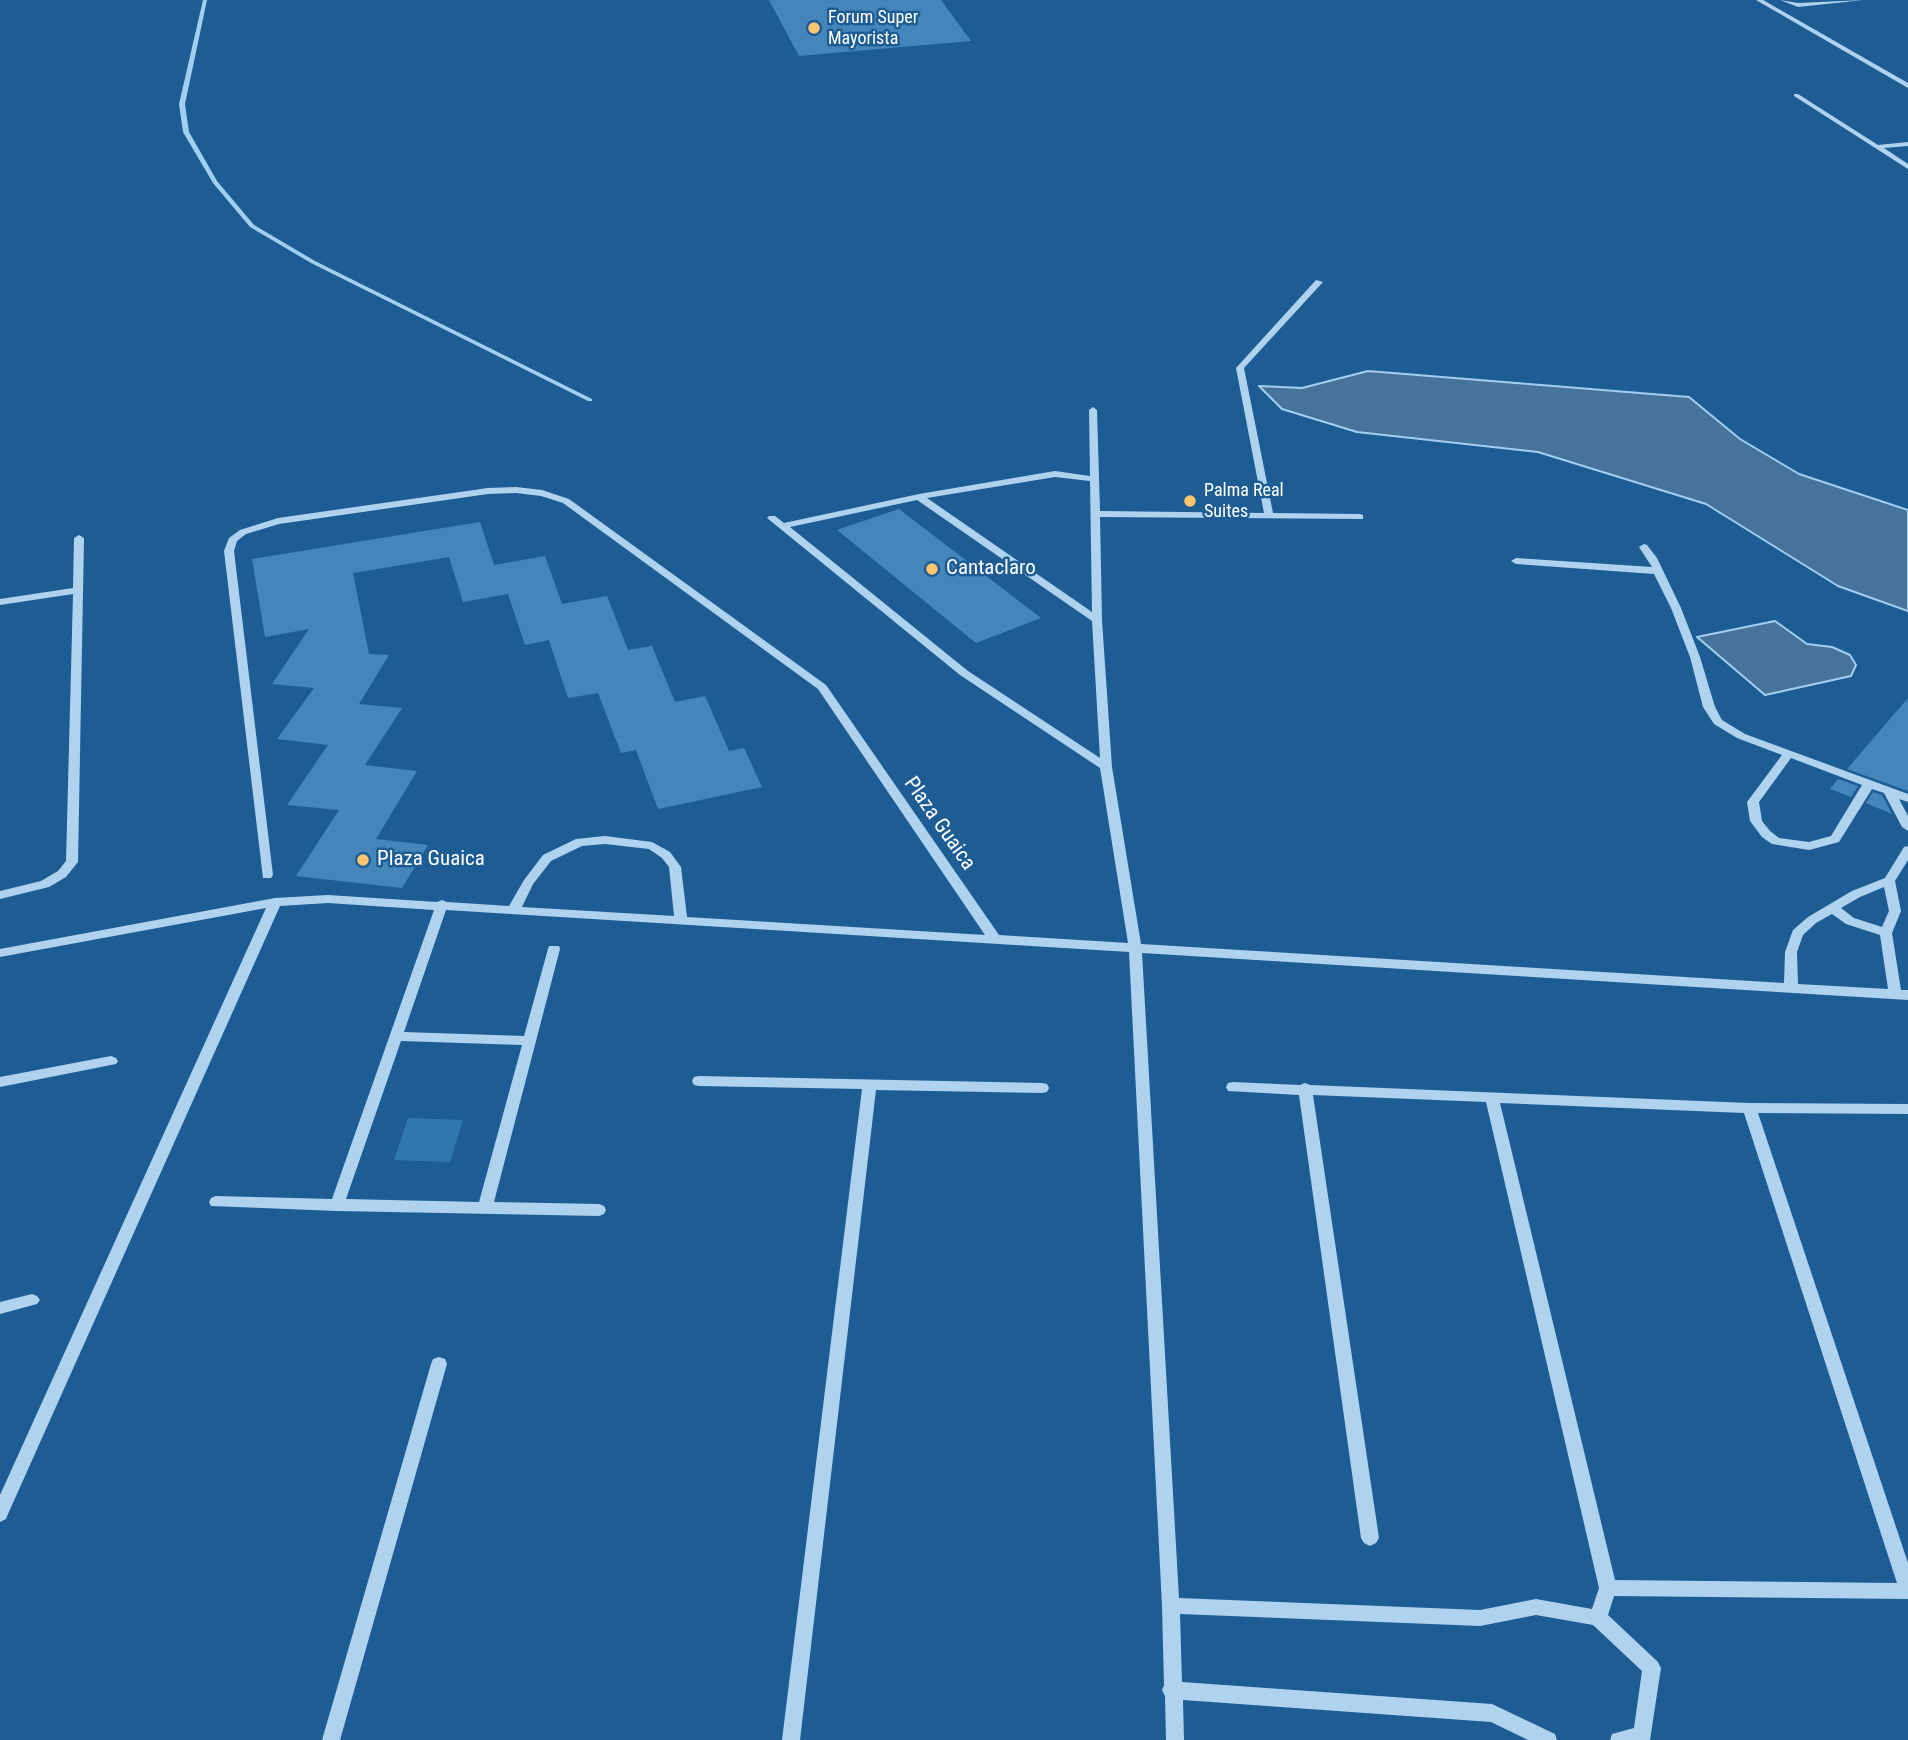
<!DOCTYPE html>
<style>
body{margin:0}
canvas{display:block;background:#1d5d94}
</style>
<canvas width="1908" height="1740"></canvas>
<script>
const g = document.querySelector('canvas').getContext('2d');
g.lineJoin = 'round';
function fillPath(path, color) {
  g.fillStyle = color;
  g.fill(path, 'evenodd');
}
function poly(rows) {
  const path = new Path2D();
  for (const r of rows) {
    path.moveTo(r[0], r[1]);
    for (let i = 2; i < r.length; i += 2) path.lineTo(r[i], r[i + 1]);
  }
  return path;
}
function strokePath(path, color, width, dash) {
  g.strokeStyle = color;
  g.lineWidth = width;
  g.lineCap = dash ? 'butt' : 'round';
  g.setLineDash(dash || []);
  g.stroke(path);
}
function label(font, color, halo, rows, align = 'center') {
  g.font = font + ' "Roboto Condensed",sans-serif';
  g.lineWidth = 5;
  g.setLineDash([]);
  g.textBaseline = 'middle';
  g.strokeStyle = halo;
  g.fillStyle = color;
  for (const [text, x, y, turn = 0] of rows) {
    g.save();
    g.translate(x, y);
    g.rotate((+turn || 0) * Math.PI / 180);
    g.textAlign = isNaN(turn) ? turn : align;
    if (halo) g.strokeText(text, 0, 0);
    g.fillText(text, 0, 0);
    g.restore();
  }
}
const green = poly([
 [408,1118,463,1120,450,1162,394,1160]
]);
const water = poly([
 [1368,371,1689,397,1740,439,1799,474,1908,510,1908,611,1838,586,1706,504,1538,452,1357,432,1282,409,1259,386,1302,388,1368,371],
 [1775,621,1807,644,1832,647,1850,655,1856,665,1851,676,1765,695,1697,637,1775,621]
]);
const stream = poly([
 [203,0,207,0,185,104,189,132,217,181,254,225,315,261,592,399,592,401,588,401,311,263,250,227,213,183,183,132,179,104,203,0]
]);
const building = poly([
 [769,0,941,0,971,41,799,56],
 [899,509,1041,618,976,643,837,530],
 [480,522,494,565,545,556,562,604,607,596,628,650,652,646,675,702,705,696,729,751,744,748,762,787,658,809,636,750,621,753,598,693,568,698,549,640,525,645,508,594,463,602,449,557,353,573,369,654,389,655,359,704,402,708,365,765,417,771,376,839,428,845,402,888,296,876,339,810,287,805,328,745,277,739,314,688,272,684,309,629,265,637,252,559],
 [1908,698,1908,791,1847,769],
 [1838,779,1858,786,1851,797,1830,789],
 [1873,792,1882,795,1892,814,1866,803]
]);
const minor = poly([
 [1756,0,1763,0,1908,83,1908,88,1756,0],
 [1780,0,1798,3,1864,0,1798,7,1780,0],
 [1794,94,1798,94,1878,145,1908,142,1908,146,1884,148,1908,164,1908,169,1794,96,1794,94],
 [1316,280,1323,282,1244,368,1273,513,1360,514,1363,515,1363,519,1100,517,1102,620,1112,767,1141,944,1784,983,1785,952,1793,930,1808,917,1852,891,1885,878,1904,847,1908,846,1908,860,1895,881,1901,911,1892,933,1901,990,1908,990,1908,1000,1142,953,1179,1598,1480,1610,1536,1599,1592,1609,1599,1588,1486,1102,1313,1095,1379,1538,1376,1543,1370,1546,1364,1543,1361,1538,1299,1095,1228,1091,1226,1087,1228,1083,1233,1082,1300,1085,1305,1083,1310,1085,1749,1103,1908,1104,1908,1114,1758,1113,1908,1563,1908,1599,1614,1596,1608,1615,1658,1662,1661,1668,1650,1740,1610,1740,1612,1734,1634,1728,1642,1671,1593,1625,1536,1615,1480,1626,1180,1614,1182,1682,1492,1704,1555,1734,1557,1740,1528,1740,1491,1722,1183,1700,1184,1740,1166,1740,1165,1696,1162,1690,1164,1685,1162,1606,1129,952,446,910,404,1032,524,1036,548,949,549,946,559,946,560,949,494,1202,599,1204,604,1206,606,1210,604,1214,599,1216,337,1211,211,1206,209,1202,211,1198,216,1196,332,1199,434,910,328,903,280,906,8,1514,6,1519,0,1522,0,1495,266,908,0,957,0,949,275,898,328,895,437,902,442,900,447,902,509,906,524,880,543,855,576,839,605,836,652,842,670,852,681,867,687,917,985,935,818,689,563,503,541,496,516,493,488,494,279,524,246,534,237,541,234,551,273,875,271,878,263,878,224,551,229,538,240,530,278,518,488,488,516,487,542,490,569,499,826,685,999,935,1128,943,1100,768,960,675,767,518,769,516,775,516,784,523,919,494,1055,471,1090,476,1089,410,1093,407,1097,410,1100,511,1264,513,1236,368,1316,280],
 [1055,477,1090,481,1092,612,927,498,1055,477],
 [917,500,1092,621,1100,758,968,671,790,527,917,500],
 [605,844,649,849,662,858,669,867,674,916,522,907,533,884,551,861,582,846,605,844],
 [1884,887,1889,911,1882,927,1854,918,1841,908,1860,897,1884,887],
 [1832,914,1846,924,1880,935,1888,989,1798,984,1797,952,1803,935,1816,923,1832,914],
 [401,1041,522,1045,479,1202,346,1199,401,1041],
 [1500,1103,1744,1113,1897,1583,1615,1580,1500,1103],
 [79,535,84,538,78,862,66,877,49,887,0,899,0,891,41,881,58,871,66,861,73,594,0,605,0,599,73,588,74,538,79,535],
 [1644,544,1647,545,1657,558,1681,608,1700,657,1715,707,1722,720,1745,734,1908,794,1908,802,1899,799,1908,816,1908,831,1902,827,1884,793,1872,789,1839,842,1809,850,1772,844,1762,837,1750,821,1747,802,1782,755,1737,738,1714,724,1703,707,1690,657,1671,608,1654,574,1516,564,1511,561,1516,558,1652,567,1639,547,1644,544],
 [1791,758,1862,785,1831,836,1809,842,1779,838,1770,831,1762,821,1759,802,1791,758],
 [111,1056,116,1058,118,1061,116,1064,0,1087,0,1077,111,1056],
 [699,1076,1042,1083,1047,1084,1049,1088,1047,1092,1042,1093,876,1090,800,1740,782,1740,862,1089,699,1086,694,1085,692,1081,694,1077,699,1076],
 [32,1294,37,1296,40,1300,37,1304,0,1314,0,1302,32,1294],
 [439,1357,445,1359,447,1364,340,1740,322,1740,431,1364,433,1359,439,1357]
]);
const markers = [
 [814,28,7,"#fec56e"],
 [1190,501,7,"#fec56e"],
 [932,569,7,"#fec56e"],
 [363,860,7,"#fec56e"]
];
const farPoinames = [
 ["Forum Super",828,18],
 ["Mayorista",828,39],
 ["Palma Real",1204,491],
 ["Suites",1204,512]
];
const poiNames = [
 ["Cantaclaro",946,569],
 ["Plaza Guaica",377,860]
];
const streetNames = [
 ["Plaza Guaica",939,824,55]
];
fillPath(green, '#3077b1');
fillPath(water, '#467399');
strokePath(water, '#a2cff0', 2);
fillPath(stream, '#a2cff0');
fillPath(building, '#4586ba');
fillPath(minor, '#afd2ef');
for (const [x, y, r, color] of markers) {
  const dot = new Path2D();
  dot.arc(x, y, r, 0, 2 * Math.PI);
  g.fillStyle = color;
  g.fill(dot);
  strokePath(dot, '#1d5d94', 2.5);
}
label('18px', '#fff', '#1d5d94', farPoinames, 'left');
label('21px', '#fff', '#1d5d94', poiNames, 'left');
label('21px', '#fff', '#1d5d94', streetNames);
</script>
